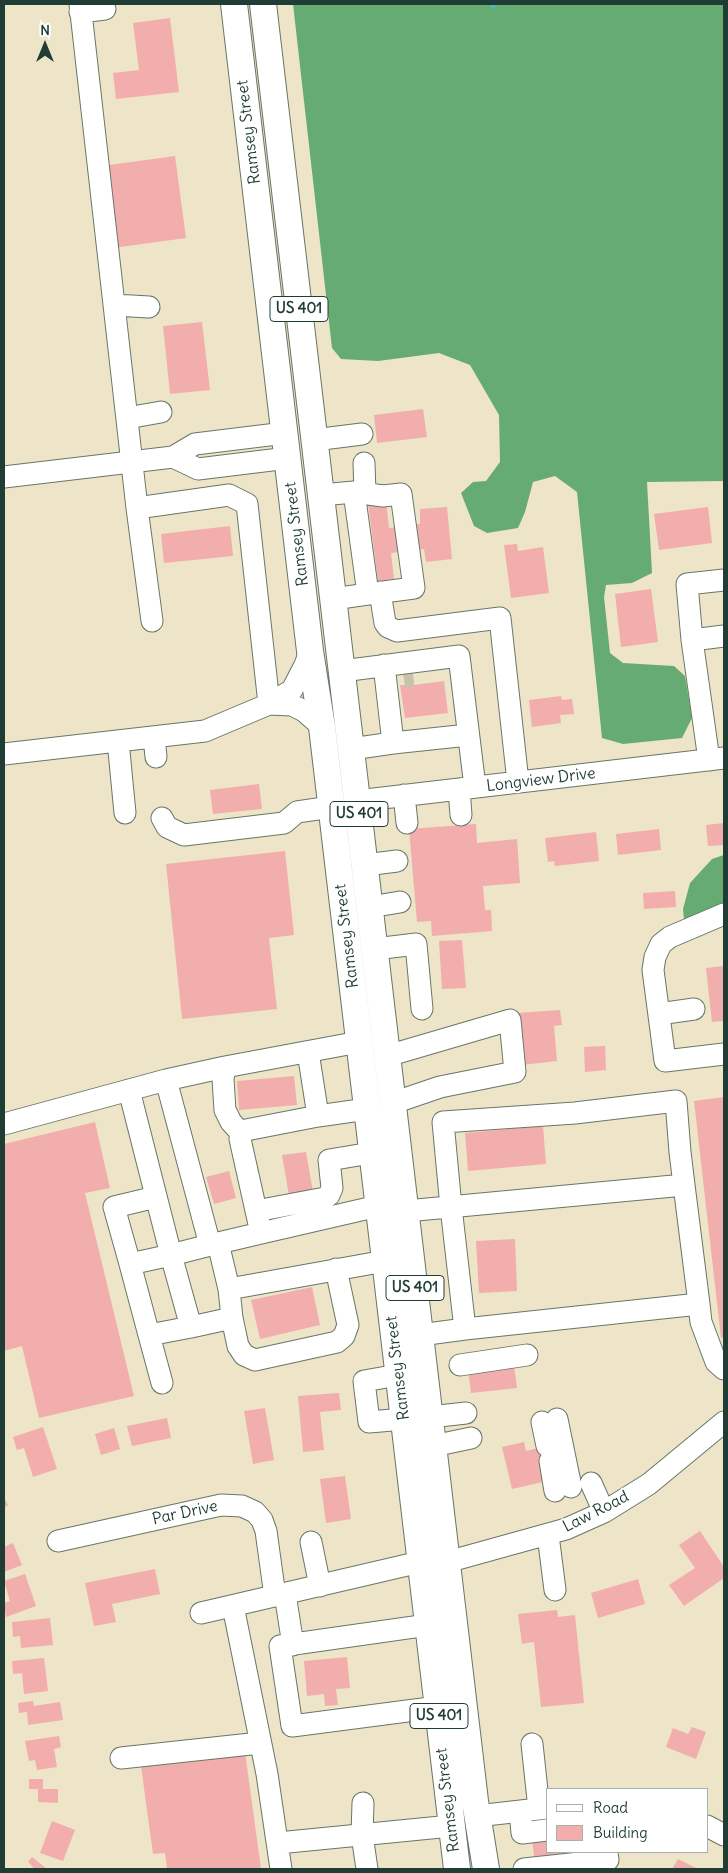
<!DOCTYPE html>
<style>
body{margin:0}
#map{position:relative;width:728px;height:1873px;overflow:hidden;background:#eee4c7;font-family:Delius,sans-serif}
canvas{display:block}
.frame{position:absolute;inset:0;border:5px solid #1f3d34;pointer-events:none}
.legend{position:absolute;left:546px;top:1788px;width:162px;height:65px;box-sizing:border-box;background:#fff;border:1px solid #a5b1ae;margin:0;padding:6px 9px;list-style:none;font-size:15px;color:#1f3d34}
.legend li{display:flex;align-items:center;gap:10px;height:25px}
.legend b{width:25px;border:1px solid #a5b1ae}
.north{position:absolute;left:20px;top:20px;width:50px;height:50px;-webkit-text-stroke:4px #fff;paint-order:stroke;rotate:0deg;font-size:14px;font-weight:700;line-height:20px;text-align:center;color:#1f3d34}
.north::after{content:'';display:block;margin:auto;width:18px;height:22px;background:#1f3d34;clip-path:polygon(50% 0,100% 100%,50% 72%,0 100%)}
</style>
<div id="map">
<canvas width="728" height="1873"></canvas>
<div class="frame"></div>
<ul class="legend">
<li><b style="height:6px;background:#fff"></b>Road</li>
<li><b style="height:14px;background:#f2aead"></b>Building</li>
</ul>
<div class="north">N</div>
</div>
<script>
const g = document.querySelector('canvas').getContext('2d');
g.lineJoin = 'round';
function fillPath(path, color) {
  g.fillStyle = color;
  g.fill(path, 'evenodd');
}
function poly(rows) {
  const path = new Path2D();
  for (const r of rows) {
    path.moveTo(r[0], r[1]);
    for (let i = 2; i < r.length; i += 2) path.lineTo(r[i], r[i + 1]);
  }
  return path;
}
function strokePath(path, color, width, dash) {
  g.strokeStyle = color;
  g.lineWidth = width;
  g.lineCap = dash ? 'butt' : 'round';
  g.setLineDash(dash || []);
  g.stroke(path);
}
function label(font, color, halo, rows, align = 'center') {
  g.font = font + ' Delius,sans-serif';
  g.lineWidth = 4;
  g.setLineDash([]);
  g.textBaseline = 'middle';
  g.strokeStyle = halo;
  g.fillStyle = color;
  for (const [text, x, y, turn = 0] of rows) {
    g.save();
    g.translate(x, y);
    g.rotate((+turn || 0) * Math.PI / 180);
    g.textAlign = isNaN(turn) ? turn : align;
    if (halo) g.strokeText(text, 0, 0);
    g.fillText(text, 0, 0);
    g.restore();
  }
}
const forest = poly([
 [293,4,724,4,724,481,647,482,652,573,632,583,606,585,604,597,610,653,623,663,674,666,685,676,692,718,682,738,623,744,602,738,577,492,555,476,533,482,525,512,518,528,487,533,474,526,461,493,473,482,486,481,500,462,499,415,470,365,439,353,378,361,341,359,332,348],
 [724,855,724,904,684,920,683,909,690,883,712,859]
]);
const stream = poly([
 [493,6,496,4]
]);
const building = poly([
 [170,18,179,92,116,99,113,73,139,70,133,23],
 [175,156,186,238,113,248,102,166],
 [202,322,210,390,170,394,163,326],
 [423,409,427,437,377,443,374,415],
 [386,501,389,528,420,524,420,509,447,507,452,559,426,562,424,549,391,553,394,579,378,581,368,503],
 [708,507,712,543,659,550,654,514],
 [230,526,233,556,164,563,161,534],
 [517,544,518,551,543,547,549,593,511,598,504,545],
 [651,589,658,642,621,647,615,594],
 [412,667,414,685,444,681,448,713,405,718,400,685,405,685,402,668],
 [561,696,562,700,572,699,574,714,560,715,561,723,532,727,529,700],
 [259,784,262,809,213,814,210,790],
 [724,823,724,845,708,846,706,825],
 [476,824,477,843,517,839,520,883,483,886,485,910,491,910,492,931,432,936,431,921,417,922,409,829],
 [659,829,661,850,618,855,616,834],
 [596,832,599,861,555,866,554,861,548,862,545,838],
 [285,851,294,935,269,938,277,1009,182,1019,166,864],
 [675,891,676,907,644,909,643,893],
 [462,940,466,988,442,989,439,941],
 [724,966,724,1021,712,1022,706,968],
 [560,1010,562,1025,554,1026,557,1061,522,1065,517,1013],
 [605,1046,606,1070,585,1072,584,1047],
 [294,1076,297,1105,239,1110,237,1081],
 [724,1097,724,1337,721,1338,694,1101],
 [95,1122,110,1188,85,1193,134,1396,39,1418,22,1346,4,1351,4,1144],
 [543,1126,546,1164,468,1171,465,1133],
 [306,1152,313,1192,289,1196,282,1155],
 [229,1171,236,1198,214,1204,206,1177],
 [515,1239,517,1291,479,1293,476,1241],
 [312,1287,320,1325,260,1339,251,1300],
 [514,1365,517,1388,471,1393,468,1371],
 [339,1393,341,1410,320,1412,324,1450,303,1452,298,1396],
 [265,1408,274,1460,253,1464,244,1411],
 [167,1418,171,1438,132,1446,127,1426],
 [43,1427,57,1469,33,1477,24,1448,17,1450,13,1437],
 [114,1428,120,1449,101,1455,95,1434],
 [524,1442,526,1451,560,1443,547,1481,512,1489,502,1447],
 [345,1476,351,1519,326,1523,320,1479],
 [4,1498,8,1505,4,1508],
 [700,1531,724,1567,724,1578,684,1606,669,1585,695,1568,679,1545],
 [13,1543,22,1565,4,1572,4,1547],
 [155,1569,160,1594,112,1604,116,1622,94,1626,85,1583],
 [25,1574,36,1606,6,1617,4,1603,10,1601,4,1581],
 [638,1579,645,1604,598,1618,591,1593],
 [557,1610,558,1617,575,1615,584,1703,541,1707,534,1642,522,1644,518,1614],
 [50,1618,53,1645,21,1648,20,1636,13,1637,12,1622],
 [347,1657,350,1688,336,1689,338,1705,325,1706,324,1694,307,1696,304,1661],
 [44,1658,48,1691,24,1694,22,1673,13,1674,12,1661],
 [33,1701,34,1706,60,1702,63,1720,28,1725,27,1712,19,1713,18,1703],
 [692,1727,706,1732,696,1759,666,1747,673,1728,688,1734],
 [59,1736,61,1747,54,1749,57,1767,37,1770,35,1760,29,1761,25,1741],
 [245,1752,261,1869,167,1869,165,1853,153,1854,141,1766],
 [29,1779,43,1779,43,1789,58,1789,58,1803,38,1802,38,1789,29,1789],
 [52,1821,75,1830,63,1861,40,1853],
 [547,1837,547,1852,590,1852,535,1865,532,1839],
 [32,1857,47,1869,32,1869,33,1867,28,1862],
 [678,1859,698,1869,672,1869]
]);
const minorTunnel = poly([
 [404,677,413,676]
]);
const minor = poly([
 [80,4,137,508,229,495,247,504,269,704],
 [80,12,105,9],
 [114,305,149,307],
 [127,418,161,412],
 [314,440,362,434],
 [173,457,198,469,288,458],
 [364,463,365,493],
 [4,477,173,457,195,444,285,433],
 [321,495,354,492,383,496,401,494,414,588,368,594,354,492],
 [137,508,152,621],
 [380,592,385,623,388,627,397,631,500,618,518,782],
 [333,599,368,594],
 [692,640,724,636],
 [384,665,393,743,468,735],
 [342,671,459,656,475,787],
 [269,704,292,705,304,711,322,727],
 [154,737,156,757],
 [118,741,125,813],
 [351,749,393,743],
 [4,754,205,731,269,704,292,690,305,665,310,651],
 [709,760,692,640,687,584,724,580],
 [459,789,461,815],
 [404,795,407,823],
 [357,801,724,758],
 [162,818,167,827,184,835,284,823,297,812,331,807],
 [365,865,397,861],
 [370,907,400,902],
 [724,914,670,937,661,944,655,957,653,970,665,1061,724,1054],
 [375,949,416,944,422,1009],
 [659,1014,694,1009],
 [308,1052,318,1116],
 [387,1056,510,1020,515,1072,440,1087,393,1103],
 [225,1067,223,1079,225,1110,231,1122,241,1133],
 [166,1080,210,1245],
 [129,1090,171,1255,191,1327,149,1335,130,1264,171,1255,210,1245,261,1233,378,1206],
 [4,1124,166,1080,225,1067,359,1042],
 [256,1211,325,1198,329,1195,332,1188,329,1160,371,1153],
 [406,1211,684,1185],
 [261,1233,240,1139,241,1133,246,1130,318,1116,367,1109],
 [218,1243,229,1289,232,1318,238,1346,244,1355,255,1360,337,1342,344,1336,348,1325,336,1269],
 [130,1264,114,1207,156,1197],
 [229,1289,385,1261],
 [699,1304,465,1329,451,1207,443,1122,575,1113,676,1101,680,1152,684,1185,699,1304,701,1322,716,1362,724,1369],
 [191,1327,232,1318],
 [149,1335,162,1383],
 [420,1335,465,1329],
 [460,1365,527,1355],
 [398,1375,364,1381,369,1422,404,1419],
 [430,1417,466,1413],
 [557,1419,571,1487],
 [542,1422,547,1446],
 [433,1446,471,1438],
 [550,1461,555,1491],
 [591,1483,604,1512],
 [548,1535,555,1590],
 [58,1541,221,1505,242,1506,255,1512,262,1520,266,1531,275,1596],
 [311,1542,320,1586],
 [285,1594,293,1645],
 [233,1606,267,1774,281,1869],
 [201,1613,420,1562,447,1562,566,1529,604,1512,649,1484,724,1422],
 [428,1625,280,1646,292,1726,438,1707],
 [532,1744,539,1809],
 [121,1758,260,1743],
 [363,1803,362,1835,367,1869],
 [520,1811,522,1833,547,1830],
 [477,1816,547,1808],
 [707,1826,724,1835],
 [278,1843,451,1826],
 [524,1869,608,1860,607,1852]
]);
const major = poly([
 [234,4,310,651,322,727,457,1869],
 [263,4,475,1801,486,1869]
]);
const shields = [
 [299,309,58],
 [359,814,58],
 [415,1288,58],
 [439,1716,58]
];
const shieldNames = [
 ["US 401",299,309],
 ["US 401",359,814],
 ["US 401",415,1288],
 ["US 401",439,1716]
];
const streetNames = [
 ["Ramsey Street",249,132,-97],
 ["Ramsey Street",297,534,-97],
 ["Longview Drive",541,780,-7],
 ["Ramsey Street",347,936,-97],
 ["Ramsey Street",398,1368,-97],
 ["Law Road",596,1512,-27],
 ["Par Drive",185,1513,-12],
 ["Ramsey Street",448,1800,-97]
];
fillPath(forest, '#66ac72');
strokePath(stream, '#48b7c1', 4.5);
fillPath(building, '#f2aead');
strokePath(minorTunnel, '#c5c3aa', 21, [21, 11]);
strokePath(minor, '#677767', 23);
strokePath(major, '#677767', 28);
strokePath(minor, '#fff', 21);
strokePath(major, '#fff', 26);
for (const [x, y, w] of shields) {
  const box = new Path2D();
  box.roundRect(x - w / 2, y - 12.5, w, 25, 4);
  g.fillStyle = '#fff';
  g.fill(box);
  strokePath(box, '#1f3d34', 1);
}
label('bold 15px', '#1f3d34', null, shieldNames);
label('16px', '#1f3d34', '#fff', streetNames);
</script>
